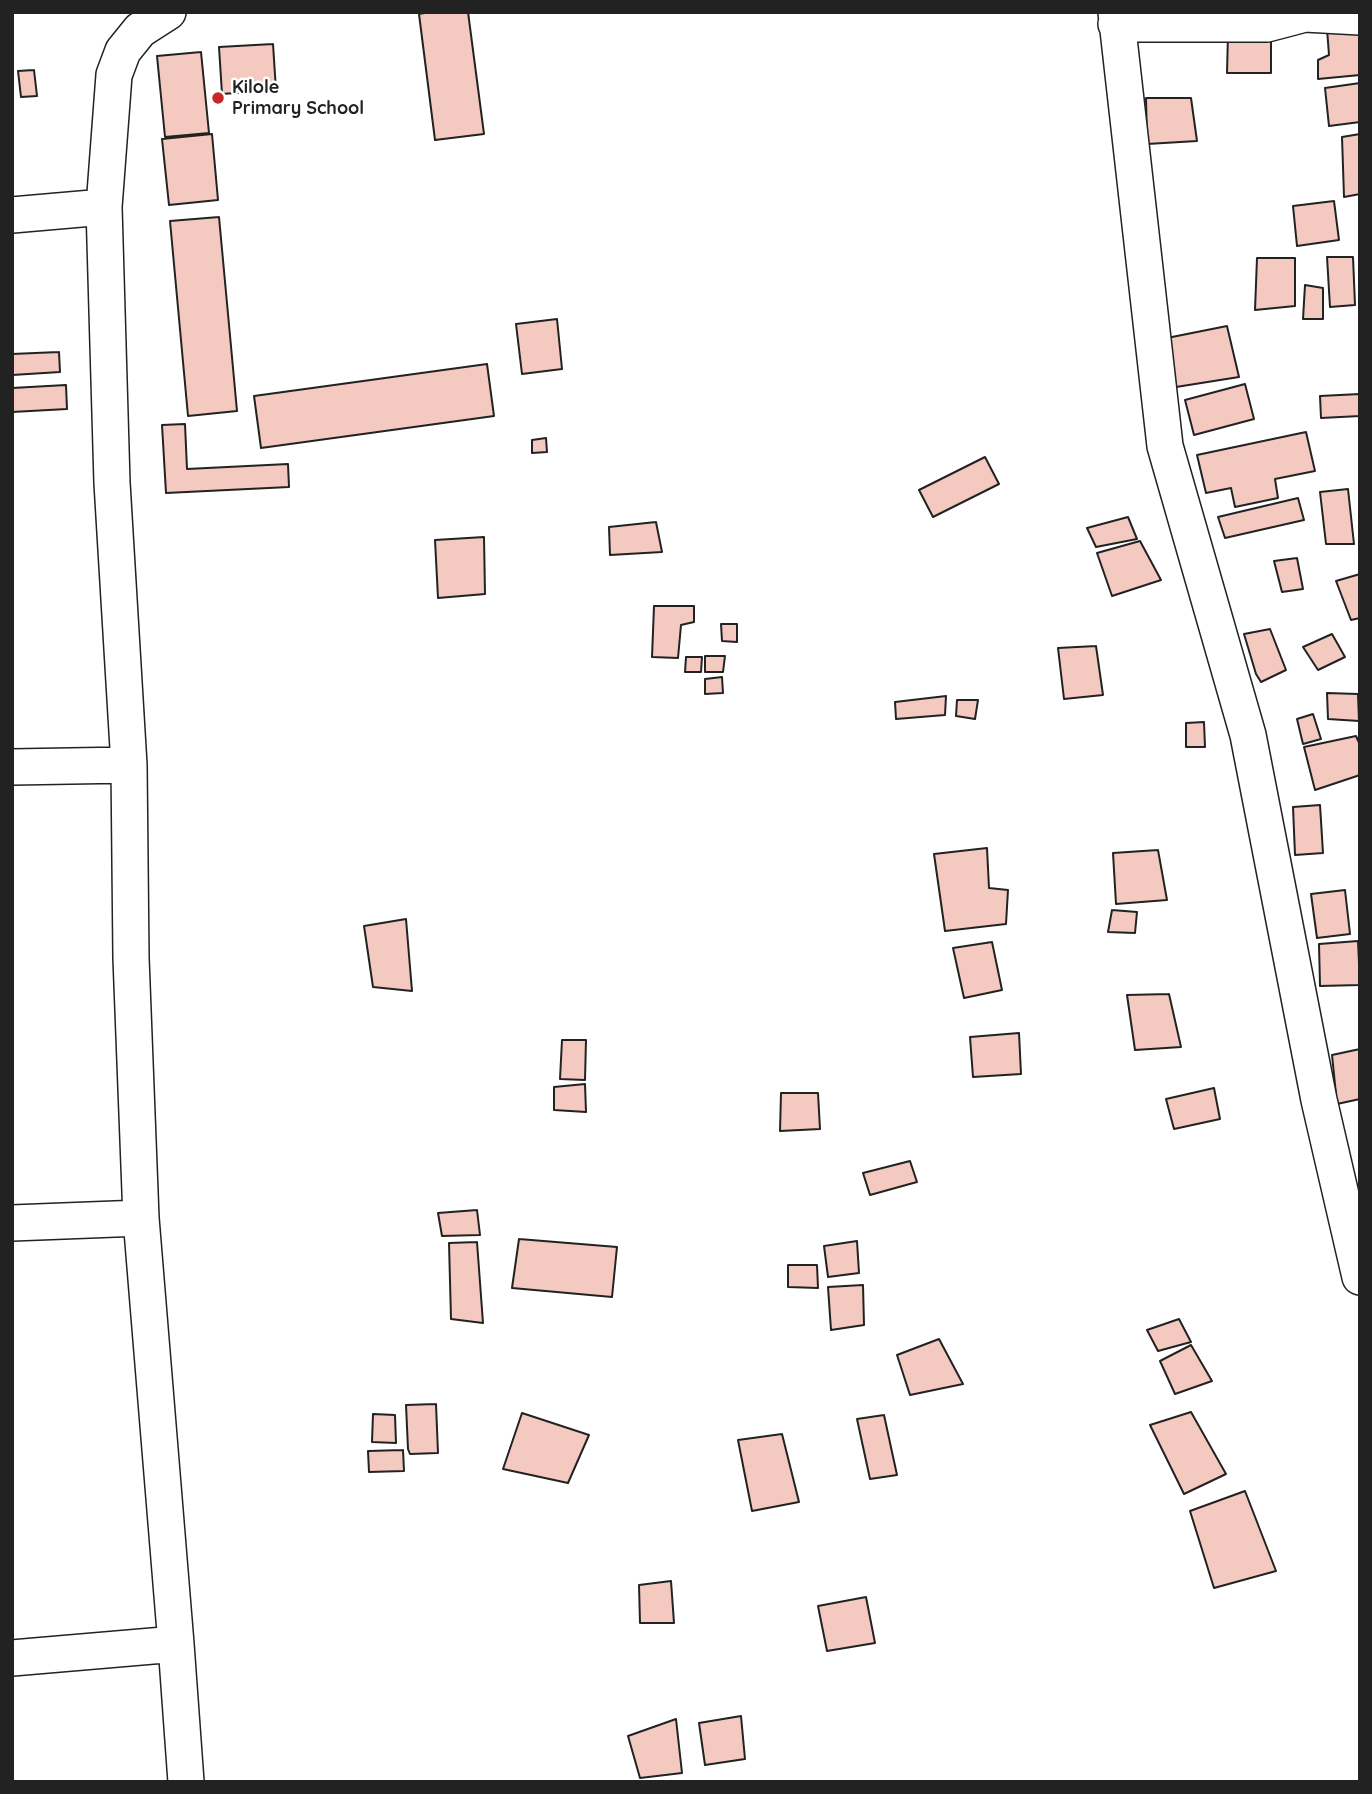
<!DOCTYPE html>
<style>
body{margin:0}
#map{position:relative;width:1372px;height:1794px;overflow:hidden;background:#fff;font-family:Quicksand,sans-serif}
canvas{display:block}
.frame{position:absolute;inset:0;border:14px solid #222;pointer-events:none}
</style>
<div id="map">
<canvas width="1372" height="1794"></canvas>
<div class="frame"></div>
</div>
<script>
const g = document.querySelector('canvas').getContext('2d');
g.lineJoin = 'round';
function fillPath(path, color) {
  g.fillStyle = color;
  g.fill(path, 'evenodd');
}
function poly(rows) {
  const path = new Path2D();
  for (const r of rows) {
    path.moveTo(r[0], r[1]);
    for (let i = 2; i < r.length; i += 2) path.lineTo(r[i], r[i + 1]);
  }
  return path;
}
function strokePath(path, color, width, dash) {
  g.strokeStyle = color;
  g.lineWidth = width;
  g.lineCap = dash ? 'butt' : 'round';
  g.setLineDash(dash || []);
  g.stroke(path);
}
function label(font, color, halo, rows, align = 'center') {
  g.font = font + ' Quicksand,sans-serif';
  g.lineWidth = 5;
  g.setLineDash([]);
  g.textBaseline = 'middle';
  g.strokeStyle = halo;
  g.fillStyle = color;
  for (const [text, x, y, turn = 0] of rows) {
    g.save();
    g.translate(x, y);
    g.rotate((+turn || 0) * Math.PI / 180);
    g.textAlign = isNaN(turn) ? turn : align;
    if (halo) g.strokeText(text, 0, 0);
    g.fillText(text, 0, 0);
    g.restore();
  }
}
const building = poly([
 [430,12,468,12,484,134,435,140,419,14,430,12],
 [1360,27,1360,75,1318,79,1318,60,1329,55,1327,29,1360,27],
 [1271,32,1271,73,1227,73,1228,33,1271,32],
 [273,44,276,90,222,94,219,47,273,44],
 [201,52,209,133,165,137,157,56,201,52],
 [34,70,37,96,21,97,18,71,34,70],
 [1360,83,1360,122,1329,126,1325,88,1360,83],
 [1146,98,1191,98,1197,141,1147,144,1146,98],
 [212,134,218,200,169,205,162,139,212,134],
 [1360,134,1360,194,1344,197,1342,137,1360,134],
 [1334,201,1339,240,1297,246,1293,206,1334,201],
 [219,217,237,411,188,416,170,221,219,217],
 [1327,257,1353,257,1355,305,1330,307,1327,257],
 [1257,258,1295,258,1295,306,1255,310,1257,258],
 [1305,285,1323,288,1323,319,1303,319,1305,285],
 [557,319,562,369,522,374,516,324,557,319],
 [1227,326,1239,377,1176,387,1167,338,1227,326],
 [59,352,60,372,12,375,12,354,59,352],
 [487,364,494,416,261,448,254,396,487,364],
 [1245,384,1254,419,1194,435,1185,400,1245,384],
 [66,385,67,409,12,412,12,388,66,385],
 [1360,394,1360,416,1321,418,1320,396,1360,394],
 [185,424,187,469,288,464,289,487,166,493,162,425,185,424],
 [1306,432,1315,471,1275,479,1278,498,1235,507,1231,488,1206,493,1197,455,1306,432],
 [546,438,547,452,532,453,532,440,546,438],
 [985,457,999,484,933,517,919,490,985,457],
 [1348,489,1354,544,1326,544,1320,492,1348,489],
 [1298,498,1304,520,1225,538,1218,517,1298,498],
 [1128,517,1137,539,1096,547,1087,528,1128,517],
 [656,522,662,552,610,555,609,527,656,522],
 [484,537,485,594,438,598,435,540,484,537],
 [1140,541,1161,580,1112,596,1097,553,1140,541],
 [1297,558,1303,589,1282,592,1274,561,1297,558],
 [1360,574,1360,618,1351,620,1336,581,1360,574],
 [654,606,694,606,694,622,681,625,678,658,652,657,654,606],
 [721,624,737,624,737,642,722,641,721,624],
 [1270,629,1286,670,1261,682,1256,674,1244,634,1270,629],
 [1332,634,1345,657,1318,670,1303,647,1332,634],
 [1096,646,1103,695,1064,699,1058,648,1096,646],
 [705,656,725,656,723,672,705,672,705,656],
 [686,657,702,657,701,672,685,672,686,657],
 [722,677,723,693,705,694,705,679,722,677],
 [1327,693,1358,694,1359,721,1328,719,1327,693],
 [946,696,945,715,896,719,895,702,946,696],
 [957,700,978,700,975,719,956,716,957,700],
 [1313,714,1321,739,1303,744,1297,719,1313,714],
 [1204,722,1205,747,1186,747,1186,723,1204,722],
 [1356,736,1360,745,1360,775,1315,790,1304,747,1356,736],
 [1320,805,1323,853,1295,855,1293,807,1320,805],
 [987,848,989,888,1008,890,1006,924,945,931,934,854,987,848],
 [1158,850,1167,900,1116,904,1113,853,1158,850],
 [1345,890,1350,934,1317,938,1311,894,1345,890],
 [1112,910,1137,912,1135,933,1108,932,1112,910],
 [406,919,412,991,373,987,364,926,406,919],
 [1358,941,1360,985,1320,986,1319,944,1358,941],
 [992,942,1002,990,964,998,953,948,992,942],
 [1169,994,1181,1047,1135,1050,1127,995,1169,994],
 [1019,1033,1021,1074,973,1077,970,1037,1019,1033],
 [562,1040,586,1040,585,1080,560,1079,562,1040],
 [1360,1049,1360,1099,1337,1104,1332,1055,1360,1049],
 [585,1084,586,1112,554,1110,554,1087,585,1084],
 [1214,1088,1220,1119,1174,1129,1166,1099,1214,1088],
 [781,1093,818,1093,820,1129,780,1131,781,1093],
 [910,1161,917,1182,870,1195,863,1173,910,1161],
 [477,1210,480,1235,442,1236,438,1213,477,1210],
 [519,1239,617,1247,612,1297,512,1288,519,1239],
 [857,1241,859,1273,828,1277,824,1246,857,1241],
 [477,1242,483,1323,451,1319,449,1243,477,1242],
 [788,1265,817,1265,818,1288,788,1287,788,1265],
 [863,1285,864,1325,831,1330,828,1287,863,1285],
 [1179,1319,1191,1342,1158,1351,1147,1330,1179,1319],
 [939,1339,963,1384,910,1395,897,1355,939,1339],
 [1191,1345,1212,1381,1175,1394,1160,1361,1191,1345],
 [436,1404,438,1453,410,1454,408,1449,406,1405,436,1404],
 [1191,1412,1226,1474,1184,1494,1150,1425,1191,1412],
 [522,1413,589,1435,568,1483,503,1469,522,1413],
 [373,1414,395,1415,396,1443,372,1442,373,1414],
 [884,1415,897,1475,870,1479,857,1419,884,1415],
 [782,1434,799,1502,752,1511,738,1440,782,1434],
 [403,1450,404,1471,369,1472,368,1451,403,1450],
 [1245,1491,1276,1571,1214,1588,1190,1511,1245,1491],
 [671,1581,674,1623,640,1623,639,1585,671,1581],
 [866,1597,875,1643,827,1651,818,1606,866,1597],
 [741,1716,745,1759,705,1765,699,1723,741,1716],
 [676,1719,682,1773,640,1778,628,1736,676,1719]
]);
const minor = poly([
 [168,12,140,30,123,51,114,75,104,207,112,483,129,765,131,958,141,1218,176,1644,186,1782],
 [1116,12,1165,446,1248,735,1319,1100,1360,1277],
 [1116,24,1267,24,1305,14,1360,17],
 [12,215,104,207],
 [12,767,129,765],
 [12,1223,141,1218],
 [12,1658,176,1644]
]);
const markers = [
 [218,98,7,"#c62828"]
];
const poiNames = [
 ["Kilole",232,88],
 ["Primary School",232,109]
];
fillPath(building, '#f3c9c0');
strokePath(building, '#222', 2);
strokePath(minor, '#222', 38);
strokePath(minor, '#fff', 35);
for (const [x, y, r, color] of markers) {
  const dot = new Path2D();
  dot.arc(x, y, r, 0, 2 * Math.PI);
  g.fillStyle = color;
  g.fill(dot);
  strokePath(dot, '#fff', 2.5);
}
label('bold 18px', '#222', '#fff', poiNames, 'left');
</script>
